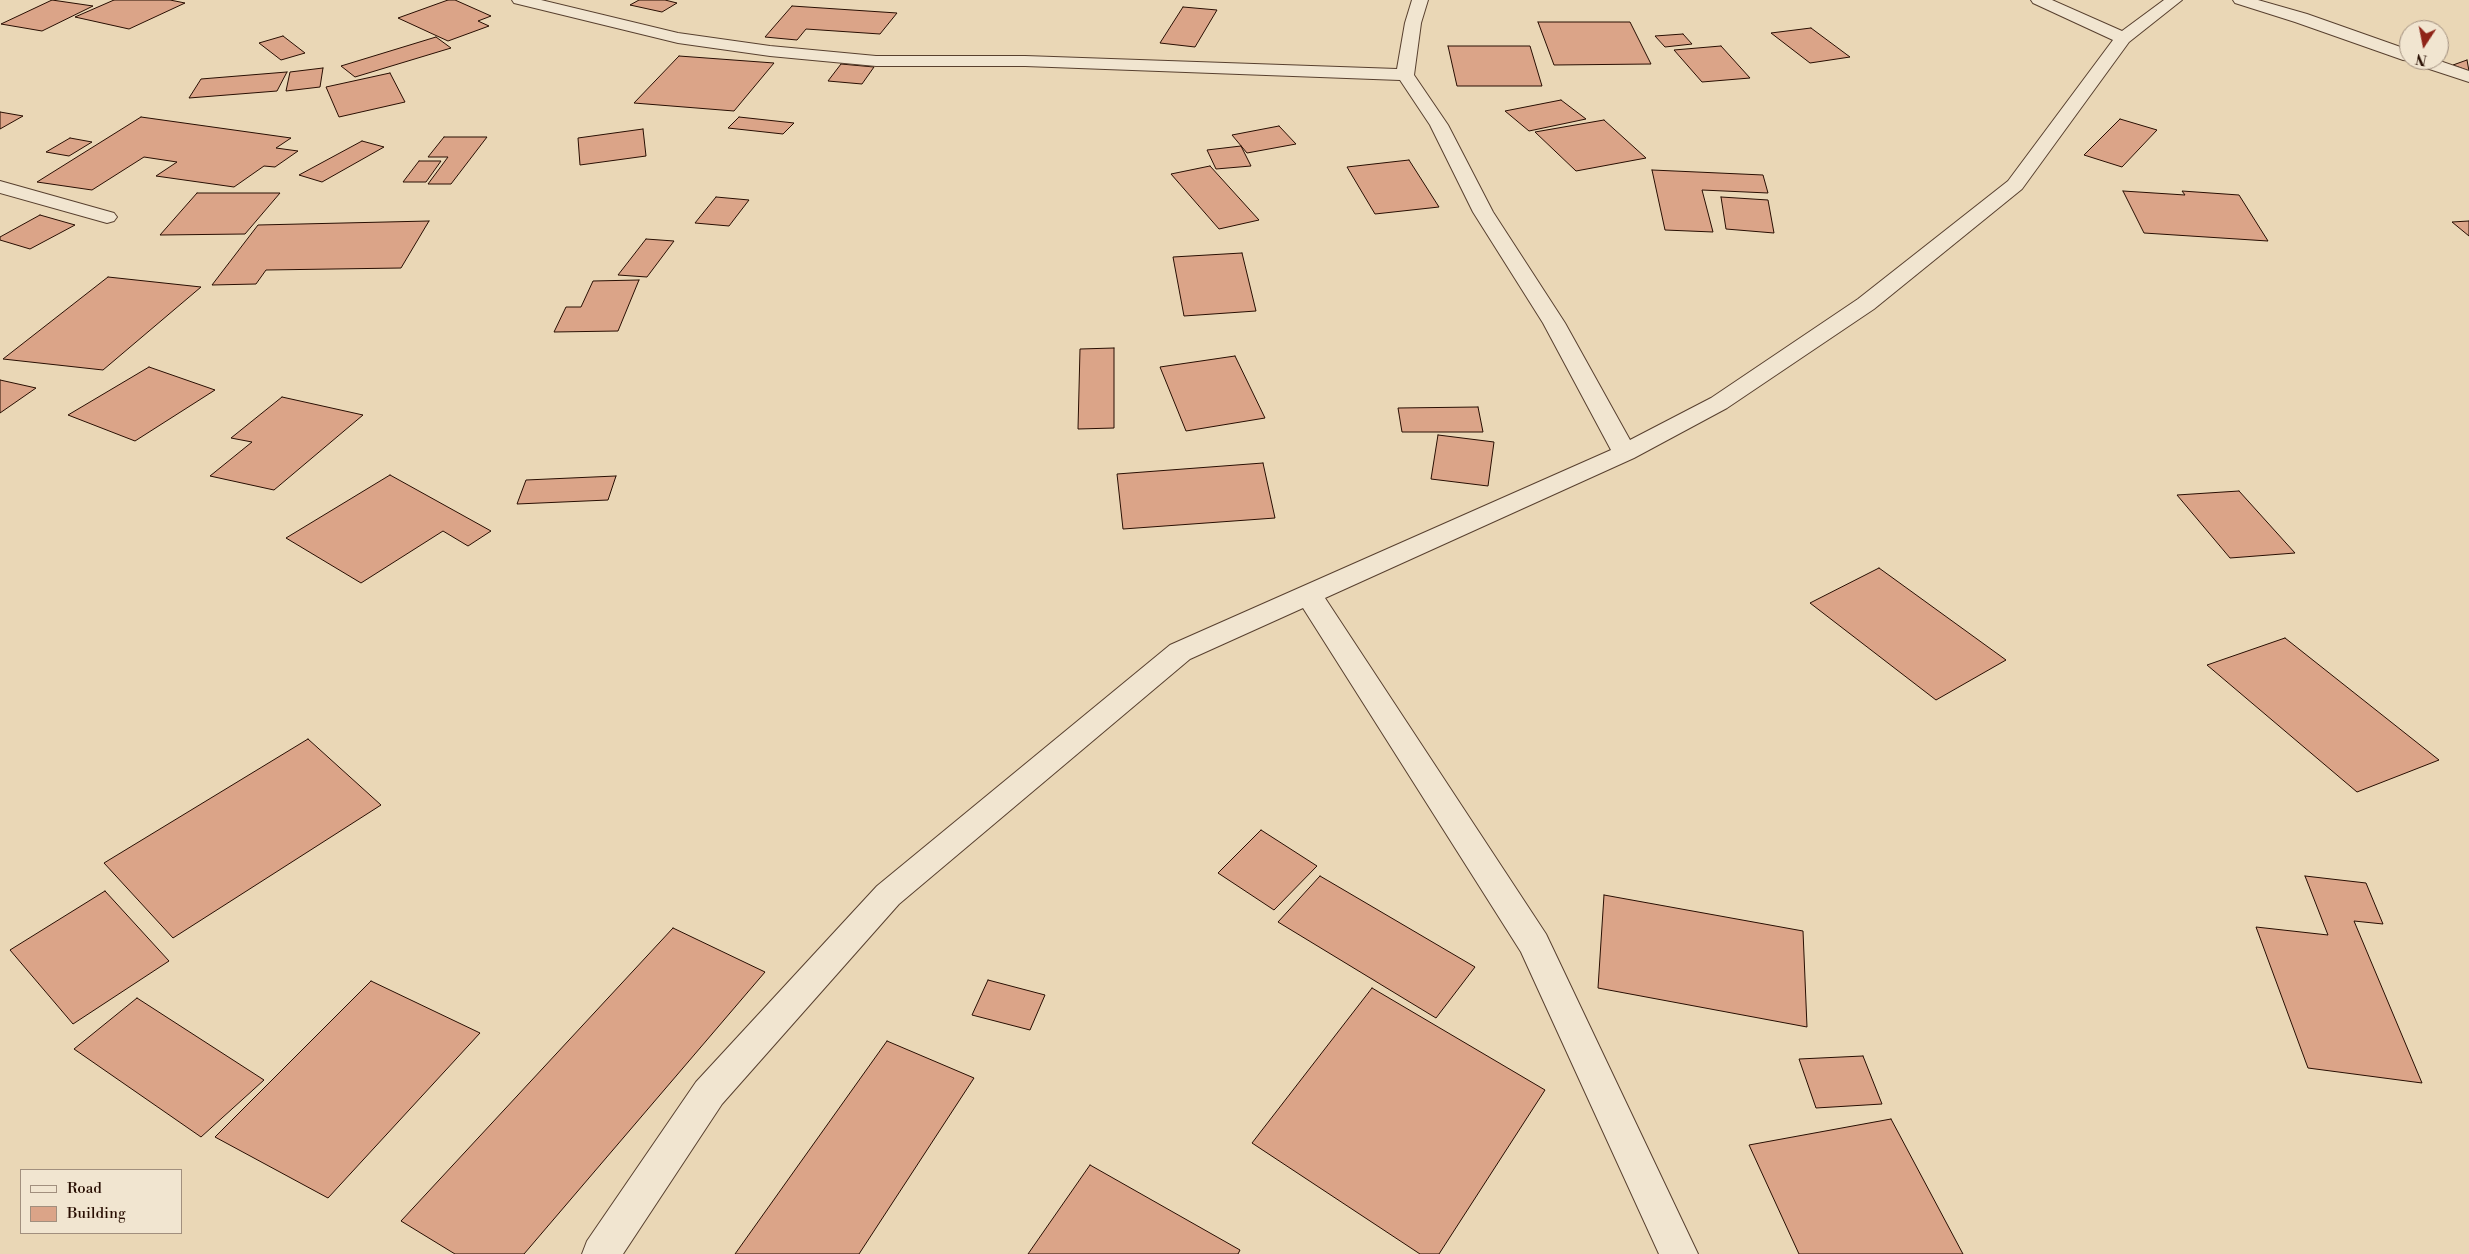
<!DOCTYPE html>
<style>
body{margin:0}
#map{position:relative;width:2469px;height:1254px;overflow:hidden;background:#ead7b6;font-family:"Libre Bodoni",serif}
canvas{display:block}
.legend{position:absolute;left:20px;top:1169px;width:162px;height:65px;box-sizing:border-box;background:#f1e5d0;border:1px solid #a18f7e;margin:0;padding:6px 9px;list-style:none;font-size:15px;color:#280e02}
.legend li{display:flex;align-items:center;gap:10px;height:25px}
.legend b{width:25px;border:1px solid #a18f7e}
.north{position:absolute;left:2399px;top:20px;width:50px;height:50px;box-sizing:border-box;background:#f1e5d0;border:1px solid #a18f7e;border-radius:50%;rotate:191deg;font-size:14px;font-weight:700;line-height:20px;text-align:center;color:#280e02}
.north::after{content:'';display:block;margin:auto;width:18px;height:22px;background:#8f2418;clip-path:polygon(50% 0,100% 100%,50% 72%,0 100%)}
</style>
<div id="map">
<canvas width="2469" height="1254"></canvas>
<ul class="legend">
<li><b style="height:6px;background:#f1e5d0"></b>Road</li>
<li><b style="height:14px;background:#dba488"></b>Building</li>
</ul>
<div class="north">N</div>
</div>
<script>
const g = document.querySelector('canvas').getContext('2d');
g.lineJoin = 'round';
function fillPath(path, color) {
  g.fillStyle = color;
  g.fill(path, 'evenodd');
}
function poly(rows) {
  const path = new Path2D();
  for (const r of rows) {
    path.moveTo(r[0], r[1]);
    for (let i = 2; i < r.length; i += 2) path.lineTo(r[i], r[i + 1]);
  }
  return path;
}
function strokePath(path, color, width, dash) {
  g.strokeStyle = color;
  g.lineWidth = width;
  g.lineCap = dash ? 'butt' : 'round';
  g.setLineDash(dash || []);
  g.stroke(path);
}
const building = poly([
 [52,0,93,6,42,31,1,24,52,0],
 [114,0,170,0,185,3,129,29,75,17,114,0],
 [448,0,455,0,491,16,478,21,489,26,448,41,398,18,448,0],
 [639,0,665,0,677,3,662,12,630,5,639,0],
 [792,6,897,13,880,34,806,29,797,40,765,37,792,6],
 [1183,7,1217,10,1195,47,1160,43,1183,7],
 [1538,22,1630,22,1651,64,1554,65,1538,22],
 [1811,28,1850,57,1810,63,1771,33,1811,28],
 [1683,34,1692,44,1665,47,1655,36,1683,34],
 [283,36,305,53,281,60,259,43,283,36],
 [436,37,451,48,355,77,341,66,436,37],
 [1448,46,1530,46,1542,86,1457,86,1448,46],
 [1721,46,1750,78,1702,82,1674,50,1721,46],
 [679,56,774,63,734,111,634,103,679,56],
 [2467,60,2469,71,2453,65,2467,60],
 [841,64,874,67,862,84,828,81,841,64],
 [323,68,320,87,286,91,290,72,323,68],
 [287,72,277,91,189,98,201,79,287,72],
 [390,73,405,102,339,117,326,87,390,73],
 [1561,100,1586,119,1529,131,1505,111,1561,100],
 [0,112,23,116,0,129,0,112],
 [141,117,291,138,276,148,298,151,275,167,264,166,234,187,156,176,177,162,144,157,92,190,37,182,141,117],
 [739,117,794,123,783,134,728,128,739,117],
 [2120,119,2157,130,2122,167,2084,155,2120,119],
 [1604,120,1646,158,1576,171,1535,132,1604,120],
 [1279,126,1296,144,1247,153,1232,135,1279,126],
 [643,129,646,156,580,165,578,138,643,129],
 [444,137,487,137,451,184,428,184,448,157,428,157,444,137],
 [70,138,92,142,69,156,46,152,70,138],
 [362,141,384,147,322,182,299,175,362,141],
 [1241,146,1251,166,1216,169,1207,150,1241,146],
 [1409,160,1439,207,1375,214,1347,167,1409,160],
 [419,161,441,161,426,182,403,182,419,161],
 [1210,166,1259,220,1219,229,1171,174,1210,166],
 [1652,170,1763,175,1768,193,1702,190,1713,232,1665,230,1652,170],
 [2123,191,2185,195,2182,191,2239,195,2268,241,2144,233,2123,191],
 [197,193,280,193,245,234,160,235,197,193],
 [716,197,749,200,729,226,695,223,716,197],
 [1721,197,1768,200,1774,233,1726,229,1721,197],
 [40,215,75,225,30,249,0,240,0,237,40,215],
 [429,221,401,268,266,270,256,284,212,285,258,225,429,221],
 [2469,221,2469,236,2452,222,2469,221],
 [646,239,674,241,647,277,618,275,646,239],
 [1242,253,1256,311,1184,316,1173,257,1242,253],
 [108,277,201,287,103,370,3,359,108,277],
 [639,280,618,331,554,332,566,307,581,307,593,281,639,280],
 [1114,348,1114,428,1078,429,1080,349,1114,348],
 [1235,356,1265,418,1186,431,1160,367,1235,356],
 [149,367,215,390,135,441,68,415,149,367],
 [0,380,36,388,0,413,0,380],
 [282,397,363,415,274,490,210,476,252,442,231,438,282,397],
 [1478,407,1483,432,1402,432,1398,408,1478,407],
 [1438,435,1494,442,1488,486,1431,479,1438,435],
 [1263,463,1275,518,1123,529,1117,474,1263,463],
 [390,475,491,531,468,546,443,531,361,583,286,538,390,475],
 [616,476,608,500,517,504,526,480,616,476],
 [2239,491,2295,553,2230,558,2177,495,2239,491],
 [1879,568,2006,660,1936,700,1810,603,1879,568],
 [2285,638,2439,760,2357,792,2207,665,2285,638],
 [308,739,381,805,173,938,104,863,308,739],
 [1261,830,1317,866,1274,910,1218,873,1261,830],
 [1320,876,1475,967,1436,1018,1278,922,1320,876],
 [2305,876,2366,883,2383,924,2354,921,2422,1083,2308,1068,2256,927,2328,935,2305,876],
 [105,891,169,961,73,1024,10,950,105,891],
 [1604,895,1803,931,1807,1027,1598,988,1604,895],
 [673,928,765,972,524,1254,455,1254,401,1221,673,928],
 [988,980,1045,995,1030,1030,972,1015,988,980],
 [371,981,480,1033,328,1198,215,1137,371,981],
 [1372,988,1545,1090,1439,1254,1420,1254,1252,1143,1372,988],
 [137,998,264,1080,201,1137,74,1049,137,998],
 [887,1041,974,1078,859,1254,735,1254,887,1041],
 [1863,1056,1882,1104,1816,1108,1799,1059,1863,1056],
 [1891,1119,1963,1254,1799,1254,1749,1145,1891,1119],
 [1090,1165,1240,1250,1238,1254,1028,1254,1090,1165]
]);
const minor = poly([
 [512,0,541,0,678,33,770,46,876,56,1025,56,1397,69,1405,23,1412,0,1428,0,1421,23,1414,75,1448,125,1493,212,1565,323,1630,440,1711,398,1858,299,2008,181,2113,40,2033,3,2031,0,2052,0,2122,31,2164,0,2182,0,2129,42,2022,189,1874,309,1727,408,1634,458,1325,598,1546,934,1698,1254,1659,1254,1521,952,1303,608,1190,659,899,904,722,1104,623,1254,582,1254,587,1241,696,1082,877,886,1170,645,1611,450,1543,323,1473,212,1430,125,1400,80,1025,66,876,66,770,56,678,43,514,3,512,0],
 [2233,0,2258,0,2307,14,2409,50,2409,60,2437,60,2469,71,2469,82,2414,64,2412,61,2403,60,2295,22,2235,3,2233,0],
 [0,181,114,213,117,217,114,221,107,223,0,193,0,181]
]);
fillPath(building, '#dba488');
strokePath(building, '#280e02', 1);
strokePath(minor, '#58402f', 2);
fillPath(minor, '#f1e5d0');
</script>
